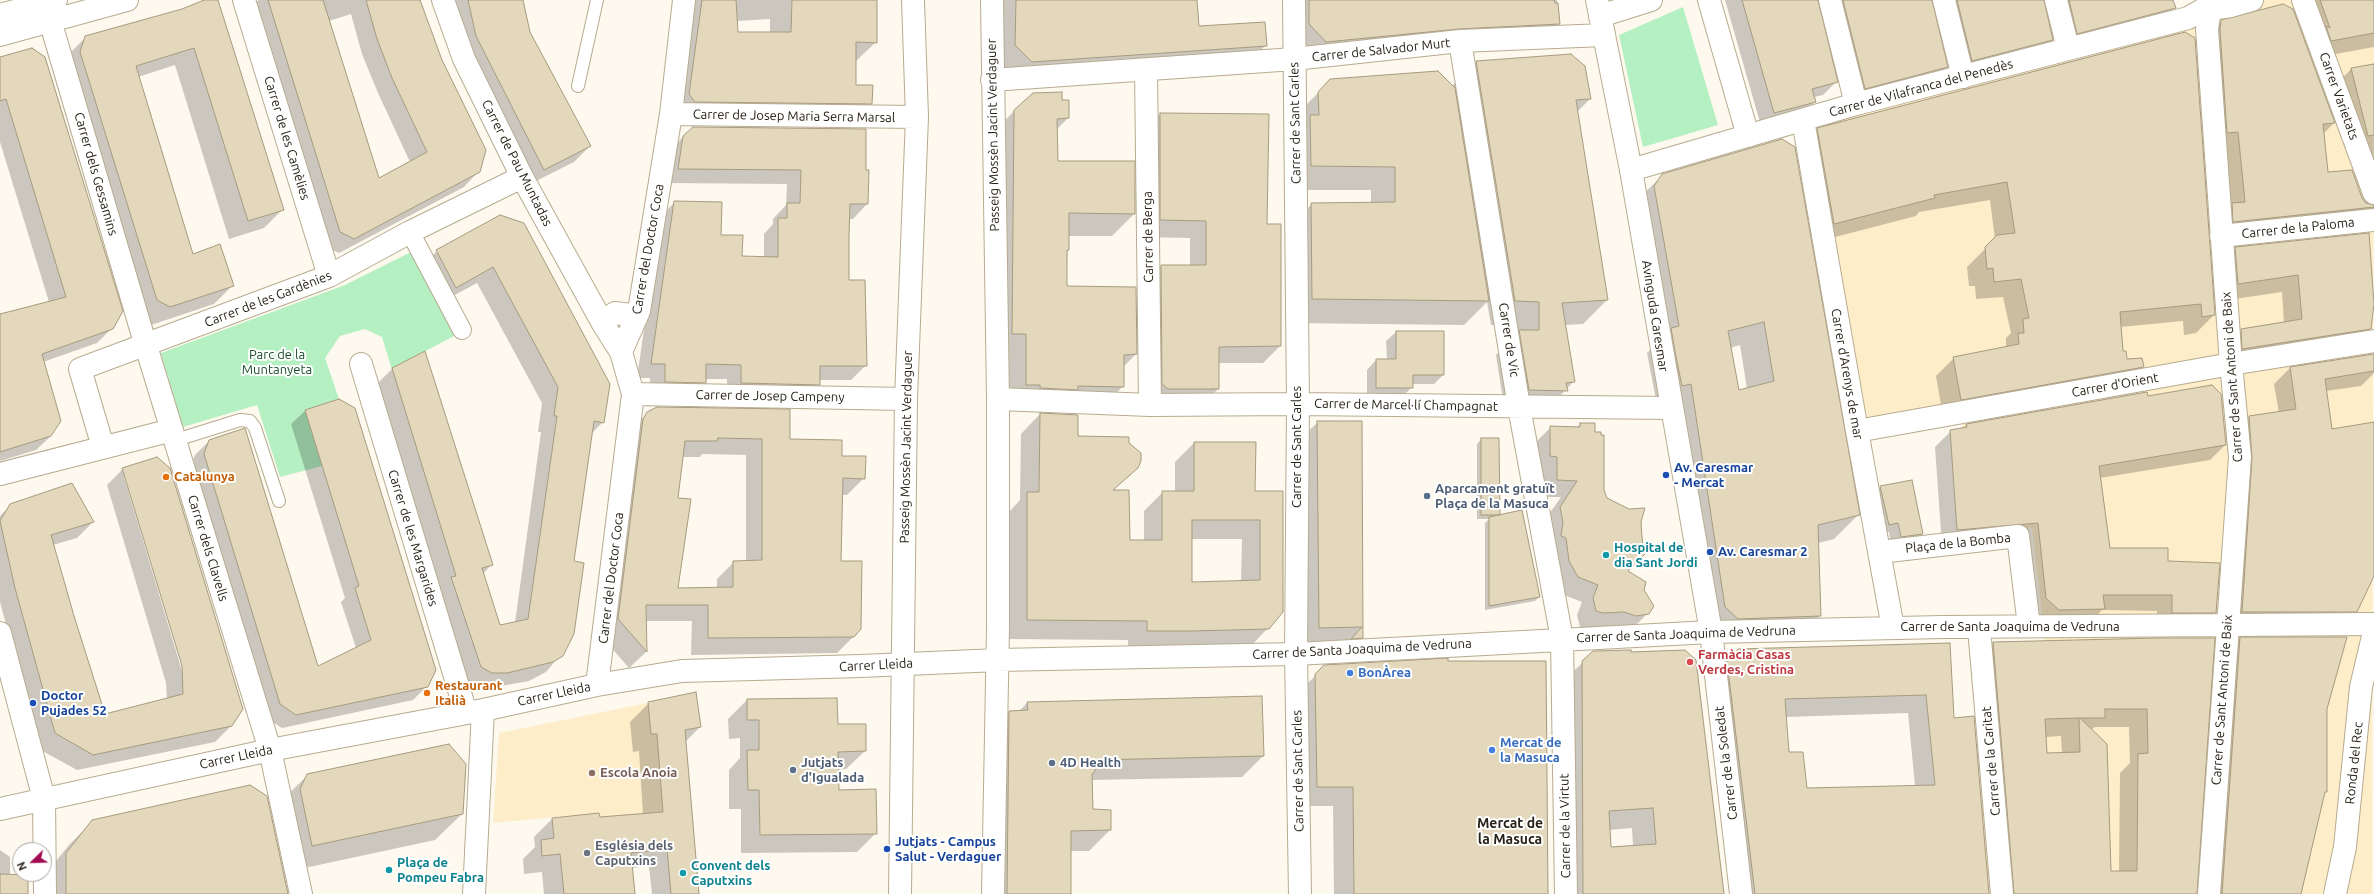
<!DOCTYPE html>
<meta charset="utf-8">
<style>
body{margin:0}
#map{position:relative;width:2374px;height:894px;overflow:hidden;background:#fef9ee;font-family:Ubuntu,sans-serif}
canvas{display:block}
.north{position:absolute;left:12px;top:842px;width:40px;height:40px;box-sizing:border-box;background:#fff;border:1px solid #a9a7a2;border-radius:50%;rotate:247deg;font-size:11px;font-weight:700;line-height:16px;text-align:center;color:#272217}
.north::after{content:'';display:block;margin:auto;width:14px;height:18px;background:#a10c50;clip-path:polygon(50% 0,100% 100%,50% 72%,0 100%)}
</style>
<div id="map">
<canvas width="2374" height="894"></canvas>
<div class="north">N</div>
</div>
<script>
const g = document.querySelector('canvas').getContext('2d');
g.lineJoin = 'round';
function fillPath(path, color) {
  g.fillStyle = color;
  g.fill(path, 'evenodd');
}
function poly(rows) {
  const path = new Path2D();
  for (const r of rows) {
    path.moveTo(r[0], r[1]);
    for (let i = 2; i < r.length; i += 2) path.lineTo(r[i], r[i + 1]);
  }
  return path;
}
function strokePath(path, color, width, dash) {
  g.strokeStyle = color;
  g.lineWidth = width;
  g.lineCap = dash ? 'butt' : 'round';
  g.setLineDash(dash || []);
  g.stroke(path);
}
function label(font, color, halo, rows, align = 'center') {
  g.font = font + ' Ubuntu,sans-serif';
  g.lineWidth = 4;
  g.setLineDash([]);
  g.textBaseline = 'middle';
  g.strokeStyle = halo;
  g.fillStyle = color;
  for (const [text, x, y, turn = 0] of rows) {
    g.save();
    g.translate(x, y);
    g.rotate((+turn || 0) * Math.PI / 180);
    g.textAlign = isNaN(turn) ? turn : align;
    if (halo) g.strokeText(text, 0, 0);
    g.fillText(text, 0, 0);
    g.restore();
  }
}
const built = poly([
 [2199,0,2374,0,2372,894,1843,894,1834,791,1981,783,1968,642,2045,641,2032,528,1971,538,1962,420,1869,433,1815,123,2200,20],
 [682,696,694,837,603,845,599,813,493,823,499,733]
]);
const green = poly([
 [1683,7,1718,125,1643,147,1619,35],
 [413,251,456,335,395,367,392,370,382,337,365,329,340,336,325,358,339,399,305,410,322,466,280,477,257,405,183,427,161,353,345,285]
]);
const shadow = poly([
 [206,0,214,0,282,210,264,228,229,239,175,65,138,77,193,255,233,285,214,304,151,325,139,318,67,56,86,37,182,10],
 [258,0,420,0,479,171,464,187,339,253,326,247,252,11],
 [351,14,362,54,378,93,410,162,378,180,329,21],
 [445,0,522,0,529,32,590,146,574,162,528,185],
 [683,0,875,0,876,42,855,62,855,86,871,104,849,126,672,124],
 [770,19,770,33,737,33,736,21],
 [993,0,1196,0,1198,27,1266,45,1242,69,992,69],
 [1293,0,1557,0,1559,24,1543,40,1309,57,1294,40],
 [1725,0,2172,0,2174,8,2161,21,2064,46,2046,1,2043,1,2052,40,2039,53,1959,74,1934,1,1931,1,1947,67,1933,80,1852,101,1820,1,1817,1,1836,82,1823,95,1814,97,1815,101,1802,115,1761,126],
 [2295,0,2374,0,2374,47,2314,58],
 [2292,10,2334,123,2323,134,2328,173,2365,201,2333,88,2351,69,2374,65,2374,228,2215,240,2203,40,2222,21],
 [2185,33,2214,315,2196,333,2184,335,2183,321,2120,327,2122,352,2126,360,2143,367,2124,385,1943,417,1936,376,1954,358,2006,347,2006,338,2011,333,2003,297,1976,299,1975,286,1969,286,1967,267,1995,239,1990,200,1919,212,1916,216,1816,242,1799,148,1818,129],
 [0,59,112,328,97,343,43,362,51,436,36,450,0,461,0,315,49,302,0,142],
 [1476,62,1590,99,1577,112,1607,300,1583,324,1564,325,1574,381,1543,414,1505,413,1496,355,1515,336,1515,325,1491,325,1487,302,1464,325,1288,323,1287,228,1312,204,1371,203,1371,190,1287,190,1294,117,1331,80,1452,86],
 [1061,101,1068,118,1056,130,1057,162,1134,214,1112,236,1068,236,1066,287,1136,354,1123,367,1123,386,1101,409,1004,407,992,134,1014,111],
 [1160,114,1266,225,1280,225,1280,346,1263,363,1218,363,1218,389,1201,406,1150,406,1144,284,1161,266,1190,266,1190,238,1143,237,1143,131],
 [683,137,865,171,867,204,853,219,848,219,848,281,866,365,851,380,819,380,819,384,804,399,727,398,727,379,705,379,705,382,690,397,650,397,650,378,637,378,660,217,675,202,720,236,741,257,764,258,764,234,773,224,773,219,786,205,787,184,664,183,668,152],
 [1782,140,1859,514,1834,539,1818,543,1820,616,1796,640,1714,643,1667,408,1658,410,1647,353,1655,345,1638,199,1663,175],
 [1740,345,1747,389,1739,391,1730,348],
 [501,216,603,422,591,434,573,562,573,634,568,646,546,672,529,681,490,688,476,688,465,683,376,385,392,369,424,353,491,565,483,574,499,626,515,623,541,432,538,432,542,403,477,283,440,303,421,267,437,251],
 [2368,234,2370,328,2353,345,2226,366,2225,347,2242,330,2284,323,2282,292,2221,301,2219,265,2236,248],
 [1396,332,1443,375,1434,384,1412,384,1412,387,1402,397,1367,397,1367,370,1376,360,1387,360,1386,341],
 [2374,354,2374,373,2361,386,2326,391,2331,430,2374,423,2374,574,2356,611,2340,627,2226,628,2234,432,2249,417,2279,413,2274,384,2290,368],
 [2147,397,2225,445,2210,460,2100,478,2109,549,2167,562,2215,612,2200,628,2157,628,2157,611,2102,610,2089,624,2043,625,2030,614,2022,538,1942,546,1935,447,1951,431,1963,429,1966,425],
 [338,400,427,686,413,700,282,728,266,718,190,468,195,455,209,441,317,667,356,648,341,602,345,598,291,424,305,411],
 [648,413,789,440,841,457,864,478,847,495,841,495,840,562,854,636,837,653,691,655,692,621,645,621,646,652,629,668,601,636,631,430],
 [702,454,746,455,746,562,734,562,717,579,717,588,677,589,676,499,682,457,700,457],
 [1040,414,1077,437,1128,443,1137,467,1112,491,1129,541,1144,541,1144,511,1163,492,1175,492,1175,462,1194,443,1254,492,1282,492,1268,628,1249,648,1128,650,1128,640,1008,639,1009,512,1020,500,1021,434],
 [1191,539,1242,539,1241,582,1191,583],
 [1318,422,1361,422,1362,638,1334,666,1447,662,1547,894,1334,894,1333,806,1297,806,1295,696,1338,653,1292,654,1291,448],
 [1580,424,1594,433,1603,490,1627,571,1643,590,1648,613,1631,630,1587,629,1580,627,1577,615,1582,602,1564,595,1545,520,1561,497,1541,497,1534,444,1551,427,1576,428],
 [1481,439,1499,514,1496,517,1539,597,1535,601,1485,610,1485,523,1489,519,1477,519,1477,444],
 [123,469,231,726,215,742,77,770,39,749,0,602,0,516,11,505,93,522,77,538,53,545,73,616,105,715,167,699,166,683,107,485],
 [124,477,126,477,184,671,182,671],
 [1880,487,1922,534,1912,544,1891,546,1889,532,1879,534,1871,497],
 [2240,638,2326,709,2326,791,2323,794,2301,894,2205,894,2222,657],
 [2214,639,2196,894,1995,894,1975,662,1993,643],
 [2095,727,2129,727,2130,763,2120,773,2119,872,2110,872,2091,730],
 [2061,736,2062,753,2046,754,2045,737],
 [1949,644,1953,719,1988,894,1735,894,1719,668,1738,650],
 [1908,713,1915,786,1806,789,1788,753,1786,717],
 [1685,651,1723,894,1562,894,1561,683,1594,652],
 [1632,828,1633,846,1610,848,1609,830],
 [747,700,837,725,865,751,846,769,837,770,838,791,876,833,857,852,741,853,741,809,729,809,729,770,740,758,740,738,729,739,728,719],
 [649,703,700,727,685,742,698,894,652,894,649,866,632,868,634,894,544,894,542,872,524,874,523,859,535,847,534,837,552,819,598,814,599,818,643,815,639,751,633,752,630,722],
 [1027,703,1263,756,1242,777,1091,780,1092,810,1110,830,1089,851,1070,851,1070,894,987,894,988,733,1009,712,1018,712],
 [308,775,462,814,435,840,286,872,281,801],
 [266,797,288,894,43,894,43,877,69,845,93,821],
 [0,850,10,857,10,876,28,894,0,894]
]);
const building = poly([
 [204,0,218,0,284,210,248,221,194,48,136,66,193,254,220,244,234,286,170,307,157,300,80,52,85,36,182,9,204,0],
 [268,0,323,0,379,178,427,152,392,78,377,39,366,0,420,0,442,60,486,150,480,172,354,239,340,232,268,0],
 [468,0,523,0,530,32,591,146,544,170,476,36,468,0],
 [702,0,736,0,738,32,791,32,792,0,877,0,877,43,856,42,856,85,873,85,872,104,695,102,689,94,702,0],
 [1016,0,1197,0,1199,26,1265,22,1267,46,1032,62,1015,45,1016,0],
 [1309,0,1554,0,1555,3,1558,3,1560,24,1459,29,1326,42,1309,24,1309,0],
 [1742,0,1818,0,1838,82,1812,89,1816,102,1774,113,1742,0],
 [1843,0,1932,0,1948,67,1865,89,1843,0],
 [1957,0,2044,0,2053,40,1972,61,1957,0],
 [2069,0,2173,0,2176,8,2077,34,2069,0],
 [2320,0,2374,0,2374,33,2331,41,2326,26,2330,28,2320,0],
 [2283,4,2293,9,2335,123,2323,124,2328,172,2352,170,2362,198,2366,203,2374,205,2374,207,2233,222,2232,203,2245,202,2238,132,2227,133,2220,30,2221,20,2283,4],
 [2185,32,2195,38,2215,315,2202,317,2201,304,2120,312,2123,351,2126,351,2127,359,2142,358,2144,367,1961,400,1953,357,2019,344,2018,333,2024,333,2023,319,2029,318,2021,279,1994,282,1993,268,1987,269,1985,247,1997,235,2015,233,2007,182,1934,195,1935,198,1834,224,1817,128,2185,32],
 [32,48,45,57,123,311,113,329,42,354,61,421,51,436,0,452,0,314,66,297,6,99,0,101,0,57,32,48],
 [1571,54,1585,66,1591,99,1576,100,1608,300,1562,303,1575,382,1566,383,1568,391,1529,390,1519,330,1539,330,1539,302,1515,301,1476,61,1571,54],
 [2374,64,2374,135,2368,136,2351,68,2374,64],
 [1438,71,1455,88,1489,301,1312,299,1311,203,1395,202,1395,167,1311,166,1310,115,1319,115,1318,92,1330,79,1438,71],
 [1062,92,1062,100,1069,100,1069,118,1057,119,1058,161,1135,161,1135,214,1069,213,1069,250,1067,250,1067,286,1136,287,1137,354,1124,355,1124,387,1078,386,1078,390,1040,388,1040,385,1026,385,1026,334,1012,334,1014,110,1033,93,1062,92],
 [1160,113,1269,114,1267,224,1281,224,1281,346,1219,347,1219,389,1168,389,1162,384,1161,265,1206,265,1206,221,1160,220,1160,113],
 [693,127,866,129,866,170,869,170,868,204,850,204,849,236,849,280,865,280,867,366,820,366,820,385,741,383,741,365,706,364,706,383,665,382,665,364,651,364,674,201,722,202,721,235,743,235,742,256,778,257,778,218,787,218,787,203,800,203,801,170,678,169,683,136,693,127],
 [1782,139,1795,147,1860,515,1818,525,1821,616,1738,619,1725,607,1691,384,1682,386,1676,357,1671,328,1679,326,1654,186,1662,174,1782,139],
 [1764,322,1774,381,1739,390,1728,331,1764,322],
 [500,215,524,223,610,384,604,423,594,421,574,561,584,563,574,634,563,656,553,662,507,673,492,673,481,667,451,577,456,576,392,368,425,351,493,565,482,568,500,625,528,619,557,416,554,416,558,387,493,267,456,288,436,250,500,215],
 [2369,233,2374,304,2371,329,2242,349,2241,329,2302,319,2298,275,2238,284,2235,247,2369,233],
 [1396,331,1444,331,1444,375,1413,375,1413,388,1376,388,1376,359,1396,359,1396,331],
 [2374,354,2374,371,2325,379,2332,429,2374,422,2374,576,2357,612,2242,612,2252,458,2249,416,2296,409,2290,367,2374,354],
 [2212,385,2221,394,2226,445,2099,466,2110,548,2168,548,2168,561,2220,563,2216,613,2172,613,2172,595,2103,595,2105,609,2059,610,2046,598,2038,523,1957,530,1950,430,1967,427,1966,424,2147,392,2148,396,2212,385],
 [339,399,355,408,436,670,428,687,296,715,280,704,204,454,209,440,245,428,318,666,371,640,355,588,359,586,305,410,339,399],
 [657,407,790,409,790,439,842,440,842,456,866,456,865,479,843,478,841,561,862,561,861,629,854,637,708,638,708,605,646,605,647,652,618,619,643,419,647,412,657,407],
 [718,438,762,439,762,560,733,561,733,587,678,588,691,499,678,498,685,441,717,441,718,438],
 [1040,413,1078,415,1078,436,1129,437,1129,443,1141,453,1141,461,1138,468,1113,490,1129,490,1130,540,1162,540,1162,491,1194,491,1194,442,1256,442,1255,491,1283,491,1283,612,1269,629,1192,631,1147,631,1147,621,1027,620,1027,492,1039,492,1040,413],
 [1192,520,1260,520,1260,580,1192,582,1192,520],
 [1317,421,1362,421,1363,638,1351,639,1362,627,1319,628,1317,421],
 [1580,423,1595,423,1595,432,1601,432,1601,435,1604,435,1604,490,1607,498,1629,509,1645,508,1641,522,1642,537,1643,546,1647,552,1628,571,1646,582,1644,590,1654,606,1649,614,1636,616,1624,612,1603,613,1596,611,1593,598,1598,585,1578,577,1569,561,1566,538,1561,536,1563,523,1560,507,1577,481,1557,480,1557,457,1550,456,1550,426,1580,427,1580,423],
 [1481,438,1499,438,1500,515,1481,515,1481,438],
 [157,457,170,468,243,709,232,726,93,755,55,733,15,588,0,521,10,504,72,483,94,522,51,535,74,616,105,714,183,694,182,666,122,468,157,457],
 [1912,480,1923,534,1901,537,1898,523,1889,525,1880,486,1912,480],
 [1522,510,1540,597,1489,606,1489,517,1522,510],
 [2240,637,2347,637,2327,709,2327,792,2325,792,2301,894,2222,894,2240,637],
 [2158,638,2215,638,2197,894,2014,894,1993,642,2158,638],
 [2105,709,2147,709,2148,753,2138,754,2137,871,2111,871,2107,744,2080,718,2105,718,2105,709],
 [2079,718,2080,752,2047,753,2045,719,2079,718],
 [1950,643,1954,718,1974,716,1989,894,1755,894,1727,661,1738,649,1950,643],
 [1926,695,1935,785,1807,788,1803,752,1789,752,1785,699,1926,695],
 [1631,650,1631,652,1685,650,1696,660,1724,894,1583,894,1582,661,1593,651,1631,650],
 [1653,808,1656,844,1611,847,1609,811,1653,808],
 [1448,658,1448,661,1546,661,1548,894,1354,894,1353,787,1317,787,1315,674,1324,665,1448,658],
 [696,692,701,727,685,730,699,894,671,894,667,849,631,853,635,894,564,894,560,854,542,856,541,840,554,838,552,818,599,813,600,817,663,812,657,734,651,734,648,702,696,692],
 [1262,696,1264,756,1095,760,1095,771,1092,774,1093,809,1111,810,1111,830,1071,831,1071,894,1007,894,1009,711,1028,710,1027,702,1262,696],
 [837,698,838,724,866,724,866,751,838,752,839,790,876,789,877,834,760,835,759,790,748,790,747,750,759,750,759,720,747,720,747,699,837,698],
 [449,744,466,764,463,814,312,846,300,789,307,774,449,744],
 [250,785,267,796,288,894,66,894,66,853,92,820,250,785],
 [0,874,28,875,28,894,0,894,0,874]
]);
const service = poly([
 [578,86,597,0],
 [176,440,240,420,250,421,255,428,279,501]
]);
const pedestrian = poly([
 [410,232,462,330]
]);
const minor = poly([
 [44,0,146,346,270,750,301,894],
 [244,0,329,276],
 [443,0,464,59,522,177,602,322,621,352,633,394,597,685],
 [992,0,998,399,998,627,993,894],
 [1294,0,1298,404,1296,654,1300,894],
 [1709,0,1748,136],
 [1830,0,1856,104],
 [1944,0,1963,77],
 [2056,0,2068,48],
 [2209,0,2211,5,2217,8,2231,6,2252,0],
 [2303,0,2374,193],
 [0,15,56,0],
 [1600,16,1651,0],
 [0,35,127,0],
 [1460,41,1519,407,1562,639,1566,894],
 [1146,70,1150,405],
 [992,80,1294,59,1460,41,1604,35],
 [671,114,917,117],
 [1803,120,1857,431,1893,628],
 [1631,170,1856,104,2188,18,2211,5],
 [2221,236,2374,220],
 [602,322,615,313,631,315,639,311],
 [621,352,639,311,671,114,684,0],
 [361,364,466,713],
 [633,394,906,399],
 [998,399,1150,405,1298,404,1671,408],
 [1857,431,2231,364,2374,341],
 [103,447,80,369,329,276,410,232,522,177],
 [0,474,172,430],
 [1880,552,2018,536,2029,626],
 [1979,628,2002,894],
 [0,633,44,799,45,894],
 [0,809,270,750,483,710,597,685,682,671,861,666,998,660,1296,654,1711,632,1943,627,2374,624],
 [474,894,483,710],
 [900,894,906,399,917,117,913,0],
 [2209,894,2240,457,2231,364,2207,29,2211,5]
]);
const tertiary = poly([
 [1597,0,1631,170,1711,632,1741,894],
 [2335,894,2345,847,2361,687,2374,632]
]);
const markers = [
 [1666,475,4,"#1a4fb4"],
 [166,477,4,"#e8710a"],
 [1427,496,4,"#5c6f8a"],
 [1710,552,4,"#1a4fb4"],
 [1606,555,4,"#0f9aa8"],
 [1690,662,4,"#e0444e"],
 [1350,673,4,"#3f7fe0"],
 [427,693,4,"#e8710a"],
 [33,703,4,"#1a4fb4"],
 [1492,750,4,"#3f7fe0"],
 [1052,763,4,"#5c6f8a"],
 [793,770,4,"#5c6f8a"],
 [592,773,4,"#8d6e63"],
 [887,849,4,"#1a4fb4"],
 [587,853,4,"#6b7280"],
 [389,870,4,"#0f9aa8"],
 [683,873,4,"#0f9aa8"]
];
const streetNames = [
 ["Carrer de Salvador Murt",1381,50,-6],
 ["Carrer de Vilafranca del Penedès",1921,88,-15],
 ["Carrer Varietats",2339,96,70],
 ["Carrer de Josep Maria Serra Marsal",794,116,1],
 ["Carrer de Sant Carles",1295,123,-91],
 ["Passeig Mossèn Jacint Verdaguer",993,135,-91],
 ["Carrer de les Camèlies",287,138,73],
 ["Carrer de Pau Muntadas",517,163,63],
 ["Carrer dels Gessamins",96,174,74],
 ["Carrer de la Paloma",2298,228,-6],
 ["Carrer de Berga",1148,237,-91],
 ["Carrer del Doctor Coca",648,249,-80],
 ["Carrer de les Gardènies",268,299,-21],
 ["Avinguda Caresmar",1655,316,81],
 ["Carrer de Vic",1509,340,81],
 ["Carrer d'Arenys de mar",1847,374,80],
 ["Carrer de Sant Antoni de Baix",2232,377,-94],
 ["Carrer d'Orient",2115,385,-10],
 ["Carrer de Josep Campeny",770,396,1],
 ["Carrer de Marcel·lí Champagnat",1406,405,1],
 ["Passeig Mossèn Jacint Verdaguer",906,447,-89],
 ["Carrer de Sant Carles",1297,447,-90],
 ["Carrer de les Margarides",413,538,73],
 ["Plaça de la Bomba",1958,543,-6],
 ["Carrer dels Clavells",208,548,73],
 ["Carrer del Doctor Coca",611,578,-83],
 ["Carrer de Santa Joaquima de Vedruna",2010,627],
 ["Carrer de Santa Joaquima de Vedruna",1686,634,-2],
 ["Carrer de Santa Joaquima de Vedruna",1362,649,-3],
 ["Carrer Lleida",876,665,-3],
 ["Carrer Lleida",554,694,-12],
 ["Carrer de Sant Antoni de Baix",2222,700,-86],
 ["Carrer Lleida",236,757,-12],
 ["Carrer de la Caritat",1991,761,-95],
 ["Carrer de la Soledat",1726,763,-97],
 ["Ronda del Rec",2354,763,-84],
 ["Carrer de Sant Carles",1298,771,-91],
 ["Carrer de la Virtut",1565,826,-91]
];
const parkNames = [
 ["Parc de la",277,355],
 ["Muntanyeta",277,370]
];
const transitNames = [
 ["Av. Caresmar",1674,468],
 ["- Mercat",1674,483],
 ["Av. Caresmar 2",1718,552],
 ["Doctor",41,696],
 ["Pujades 52",41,711],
 ["Jutjats - Campus",895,842],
 ["Salut - Verdaguer",895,857]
];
const foodNames = [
 ["Catalunya",174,477],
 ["Restaurant",435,686],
 ["Italià",435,701]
];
const serviceNames = [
 ["Aparcament gratuït",1435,489],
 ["Plaça de la Masuca",1435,504],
 ["Jutjats",801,763],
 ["d'Igualada",801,778],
 ["4D Health",1060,763]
];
const cultureNames = [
 ["Hospital de",1614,548],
 ["dia Sant Jordi",1614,563],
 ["Plaça de",397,863],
 ["Pompeu Fabra",397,878],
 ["Convent dels",691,866],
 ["Caputxins",691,881]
];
const healthNames = [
 ["Farmàcia Casas",1698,655],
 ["Verdes, Cristina",1698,670]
];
const shopNames = [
 ["BonÀrea",1358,673],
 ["Mercat de",1500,743],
 ["la Masuca",1500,758]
];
const educationNames = [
 ["Escola Anoia",600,773]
];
const worshipNames = [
 ["Església dels",595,846],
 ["Caputxins",595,861]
];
const neighbourhoodNames = [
 ["Mercat de",1510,823],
 ["la Masuca",1510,839]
];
fillPath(built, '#fdedc9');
fillPath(green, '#b5f0c2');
fillPath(shadow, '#0003');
fillPath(building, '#e4d8bc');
strokePath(building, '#a69a7f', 1);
strokePath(service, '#b7ab90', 14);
strokePath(pedestrian, '#b7ab90', 20);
strokePath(minor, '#b7ab90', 24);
strokePath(tertiary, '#b7ab90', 24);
strokePath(service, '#fff', 12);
strokePath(pedestrian, '#fff', 18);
strokePath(minor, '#fff', 22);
strokePath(tertiary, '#fff', 22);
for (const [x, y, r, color] of markers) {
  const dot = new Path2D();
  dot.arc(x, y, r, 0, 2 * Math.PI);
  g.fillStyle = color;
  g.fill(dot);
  strokePath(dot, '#fff', 1.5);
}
label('13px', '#272217', '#fff', streetNames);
label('13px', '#1a4e2b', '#fff', parkNames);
label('bold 13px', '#164399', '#fff', transitNames, 'left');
label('bold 13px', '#c56008', '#fff', foodNames, 'left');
label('bold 13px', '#4e5e75', '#fff', serviceNames, 'left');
label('bold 13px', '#0d838f', '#fff', cultureNames, 'left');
label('bold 13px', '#be3a42', '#fff', healthNames, 'left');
label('bold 13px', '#366cbe', '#fff', shopNames, 'left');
label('bold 13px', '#785e54', '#fff', educationNames, 'left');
label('bold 13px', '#5b616d', '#fff', worshipNames, 'left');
label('bold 14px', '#272217', '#fff', neighbourhoodNames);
</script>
